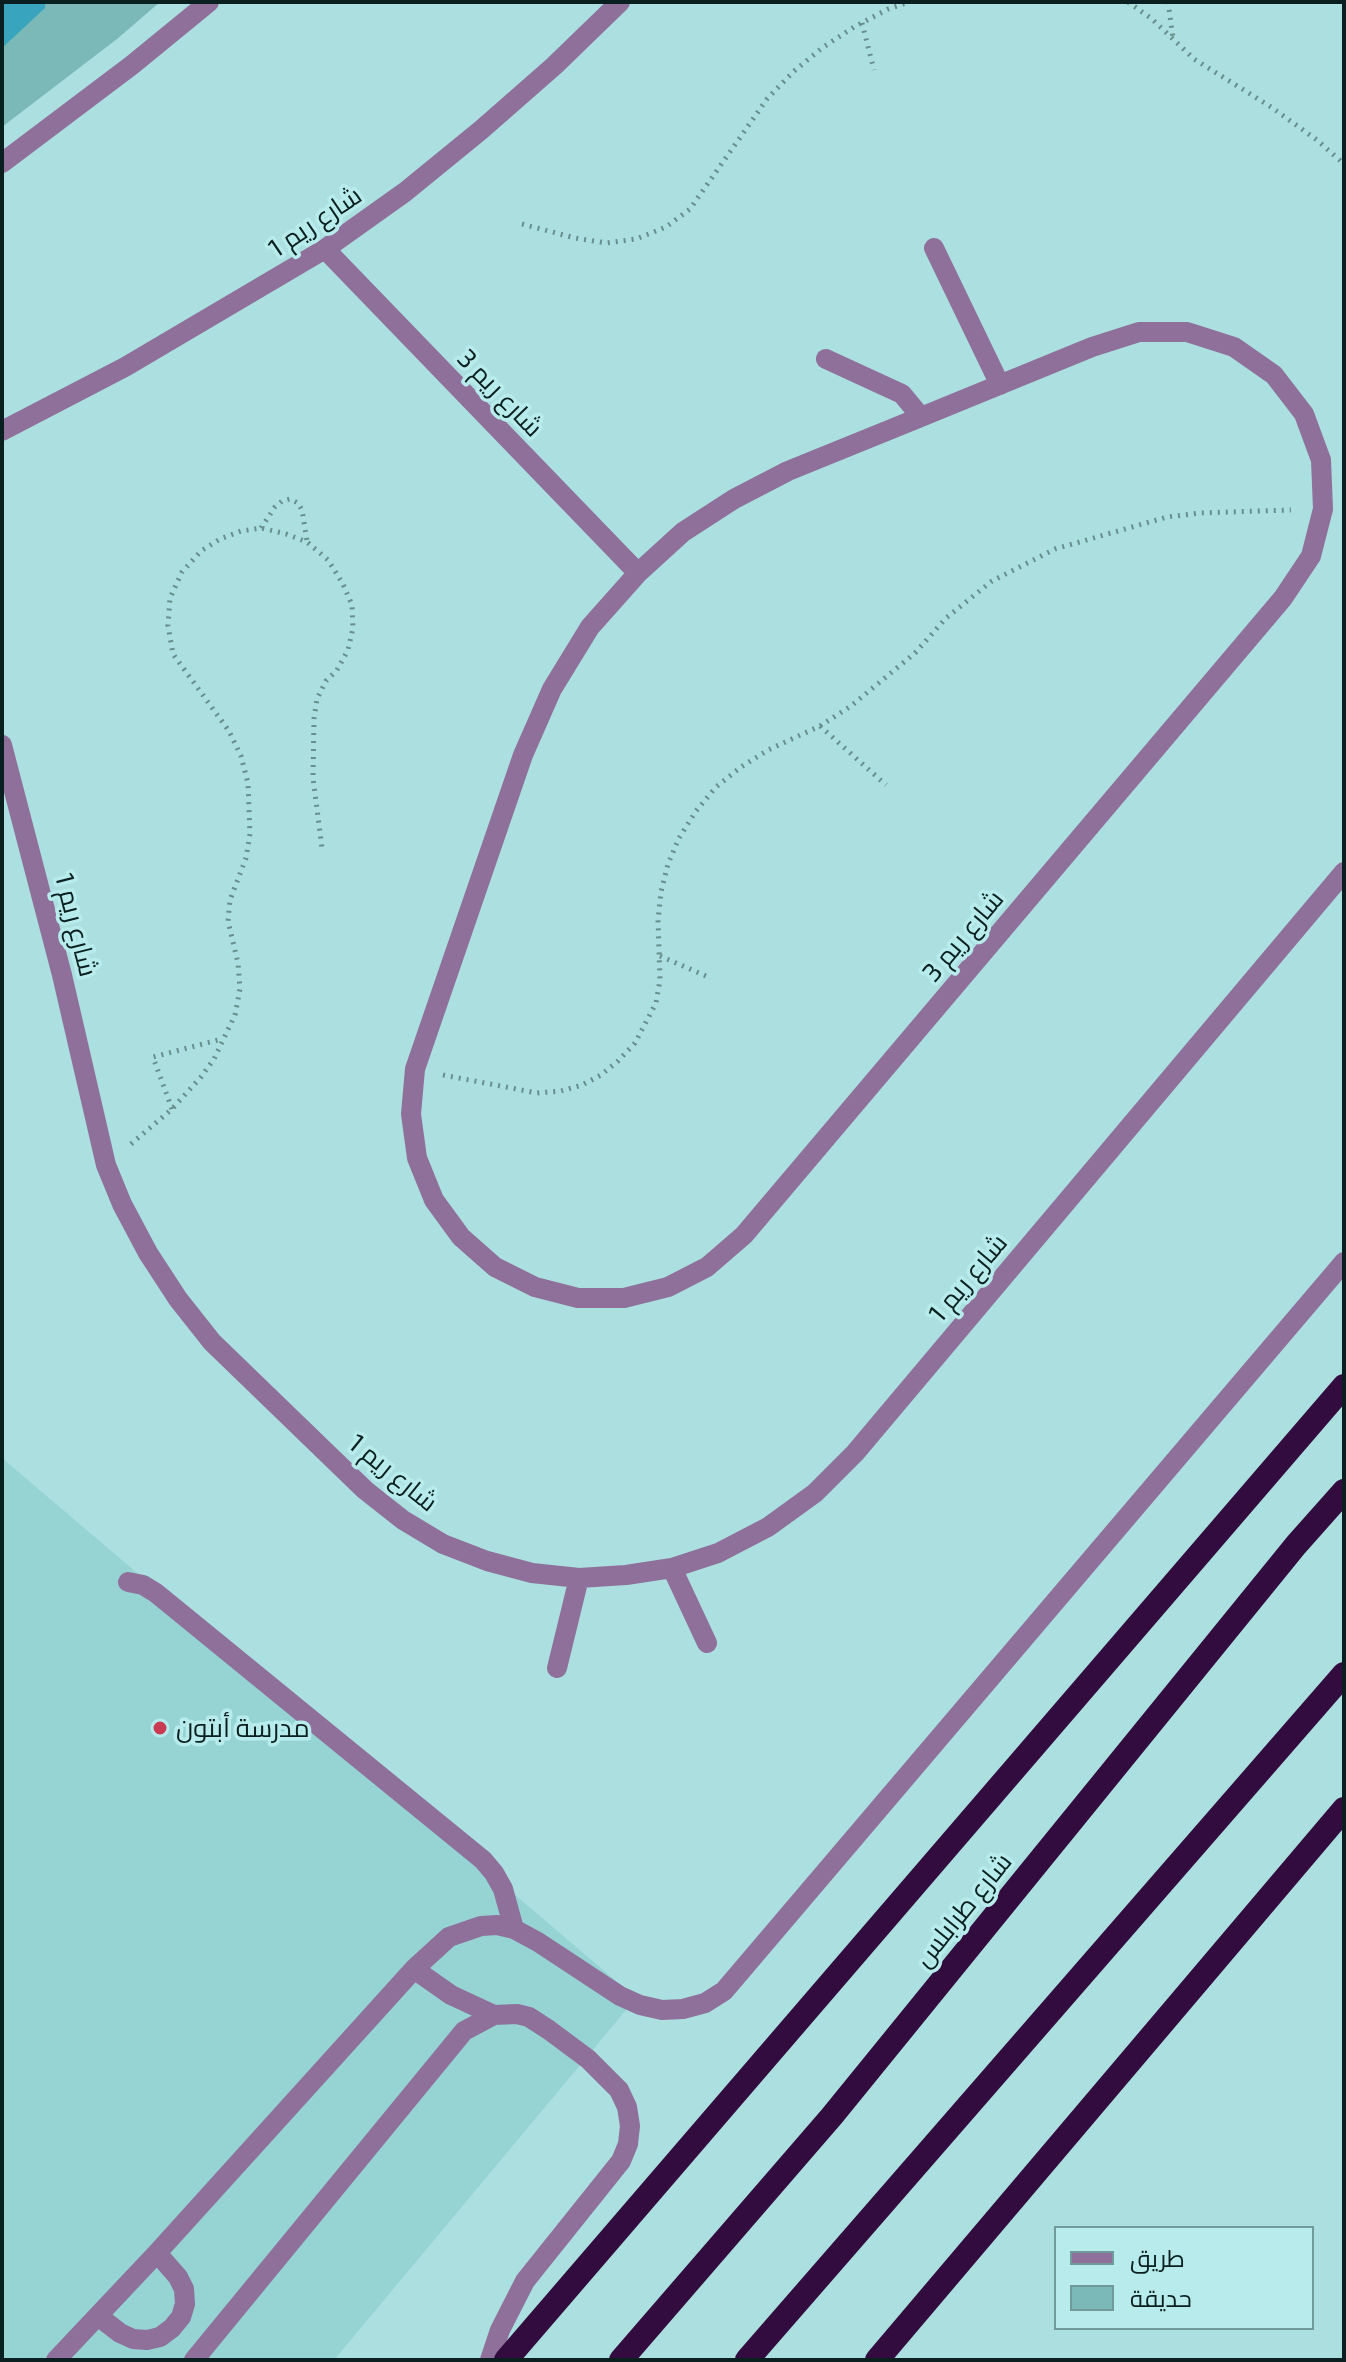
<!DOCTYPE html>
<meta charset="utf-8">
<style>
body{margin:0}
#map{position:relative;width:1346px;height:2362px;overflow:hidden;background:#acdfdf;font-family:"Exo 2",Cairo,sans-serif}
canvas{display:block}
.frame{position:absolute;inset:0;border:4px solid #0a1f1f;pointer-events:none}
.legend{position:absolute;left:1054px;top:2226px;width:260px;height:104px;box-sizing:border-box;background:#b8ecec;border:2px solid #729a9a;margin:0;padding:10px 14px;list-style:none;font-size:24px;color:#0a1f1f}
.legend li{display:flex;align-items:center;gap:16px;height:40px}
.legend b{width:40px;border:2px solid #729a9a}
</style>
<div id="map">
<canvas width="1346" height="2362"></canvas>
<div class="frame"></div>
<ul class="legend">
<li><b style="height:10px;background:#8e709a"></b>طريق</li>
<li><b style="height:22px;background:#7bb9b9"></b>حديقة</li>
</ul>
</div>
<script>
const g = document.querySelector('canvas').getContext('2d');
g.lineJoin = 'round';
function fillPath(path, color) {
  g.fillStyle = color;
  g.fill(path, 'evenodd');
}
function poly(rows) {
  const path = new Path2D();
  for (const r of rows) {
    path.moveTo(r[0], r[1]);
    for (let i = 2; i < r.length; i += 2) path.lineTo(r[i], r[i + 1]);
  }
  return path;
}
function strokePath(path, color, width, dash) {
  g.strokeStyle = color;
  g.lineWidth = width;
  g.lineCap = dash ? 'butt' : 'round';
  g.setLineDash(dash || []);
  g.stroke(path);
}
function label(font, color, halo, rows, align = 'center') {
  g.font = font + ' "Exo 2",Cairo,sans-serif';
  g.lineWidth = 7;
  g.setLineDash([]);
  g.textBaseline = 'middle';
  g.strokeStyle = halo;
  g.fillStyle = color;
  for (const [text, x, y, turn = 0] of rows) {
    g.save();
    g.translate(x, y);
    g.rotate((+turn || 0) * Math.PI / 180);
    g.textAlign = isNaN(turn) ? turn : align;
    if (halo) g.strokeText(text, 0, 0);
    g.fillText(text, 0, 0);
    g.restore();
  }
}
const built = poly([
 [2,1458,636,1998,334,2360,2,2360]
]);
const green = poly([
 [2,2,160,2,117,39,2,127]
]);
const building = poly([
 [2,2,45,2,45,8,2,48]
]);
const path = poly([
 [1128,2,1152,19,1194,59,1271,107,1317,140,1344,164],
 [1168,2,1173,38],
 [862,23,874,70],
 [522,224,575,238,606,243,636,239,666,227,690,209,767,99,793,72,822,48,854,27,888,9,909,2],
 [261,528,275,507,282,501,290,499,298,503,302,510,307,541],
 [820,726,886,785],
 [660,956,706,976],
 [443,1075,537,1093,561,1091,582,1085,601,1075,618,1061,635,1043,656,1003,660,980,658,920,661,892,668,864,679,838,696,811,716,787,741,767,768,750,820,726,851,706,915,653,946,618,992,581,1055,549,1167,517,1200,513,1291,510],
 [172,1109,153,1057,222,1039],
 [131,1144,172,1109,201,1077,214,1059,235,1015,240,989,238,963,228,921,230,900,246,858,250,834,248,783,241,756,229,731,173,654,168,626,170,598,182,572,201,551,220,539,241,531,261,528,286,534,307,542,328,560,343,584,352,605,353,628,348,650,337,670,326,681,317,699,314,719,313,778,322,848]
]);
const minor = poly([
 [2,163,132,65,209,2],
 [934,248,1000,385],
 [325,249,638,573],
 [1139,332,1187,332,1234,347,1274,375,1304,414,1321,460,1323,509,1311,556,1283,598,744,1235,707,1267,668,1287,624,1298,578,1298,535,1287,495,1267,461,1237,434,1200,417,1158,411,1114,415,1069,523,755,552,689,590,627,638,573,683,532,734,499,788,471,921,417,1092,347,1139,332],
 [826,359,902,394,921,417],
 [2,431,125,367,325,249,405,192,481,130,554,66,620,2],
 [2,745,62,975,106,1165,122,1204,148,1253,178,1299,212,1342,365,1490,403,1520,443,1544,487,1561,532,1573,579,1578,626,1575,672,1568,718,1553,768,1527,815,1493,855,1453,1344,872],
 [672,1568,707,1643],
 [128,1582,143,1585,156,1593,483,1860,494,1873,503,1889,514,1929],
 [557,1668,579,1578],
 [414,1969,451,1995,494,2015],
 [98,2316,120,2333,133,2339,147,2340,160,2337,172,2328,181,2317,185,2304,184,2289,178,2277,157,2253],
 [56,2360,157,2253,414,1969,449,1937,481,1926,497,1925,514,1929,538,1942,620,1996,640,2005,662,2010,683,2009,705,2003,724,1991,1344,1262],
 [194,2360,464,2031,494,2015,517,2014,529,2017,549,2030,588,2059,619,2090,627,2107,630,2126,628,2144,621,2161,525,2281,500,2330,490,2360]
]);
const highway = poly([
 [506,2360,1344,1386],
 [621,2360,832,2116,1296,1545,1344,1491],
 [747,2360,1344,1674],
 [877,2360,1344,1809]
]);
const markers = [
 [160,1728,8,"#ca3a51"]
];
const streetNames = [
 ["شارع ريم 1",315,222,-34],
 ["شارع ريم 3",500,393,46],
 ["شارع ريم 1",76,925,76],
 ["شارع ريم 3",963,936,-50],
 ["شارع ريم 1",968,1278,-50],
 ["شارع ريم 1",393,1473,39],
 ["شارع طرابلس",963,1910,-51]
];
const poiNames = [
 ["مدرسة أبتون",176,1728]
];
fillPath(built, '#96d3d3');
fillPath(green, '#7bb9b9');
fillPath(building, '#38a4bd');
strokePath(path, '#688e8e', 5, [2, 6]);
strokePath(minor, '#8e709a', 20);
strokePath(highway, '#320c3f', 24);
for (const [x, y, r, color] of markers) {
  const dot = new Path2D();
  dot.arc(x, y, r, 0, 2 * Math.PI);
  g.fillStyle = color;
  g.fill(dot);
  strokePath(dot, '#b8ecec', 3);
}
label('26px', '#0a1f1f', '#b8ecec', streetNames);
label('26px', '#0a1f1f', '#b8ecec', poiNames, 'left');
</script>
